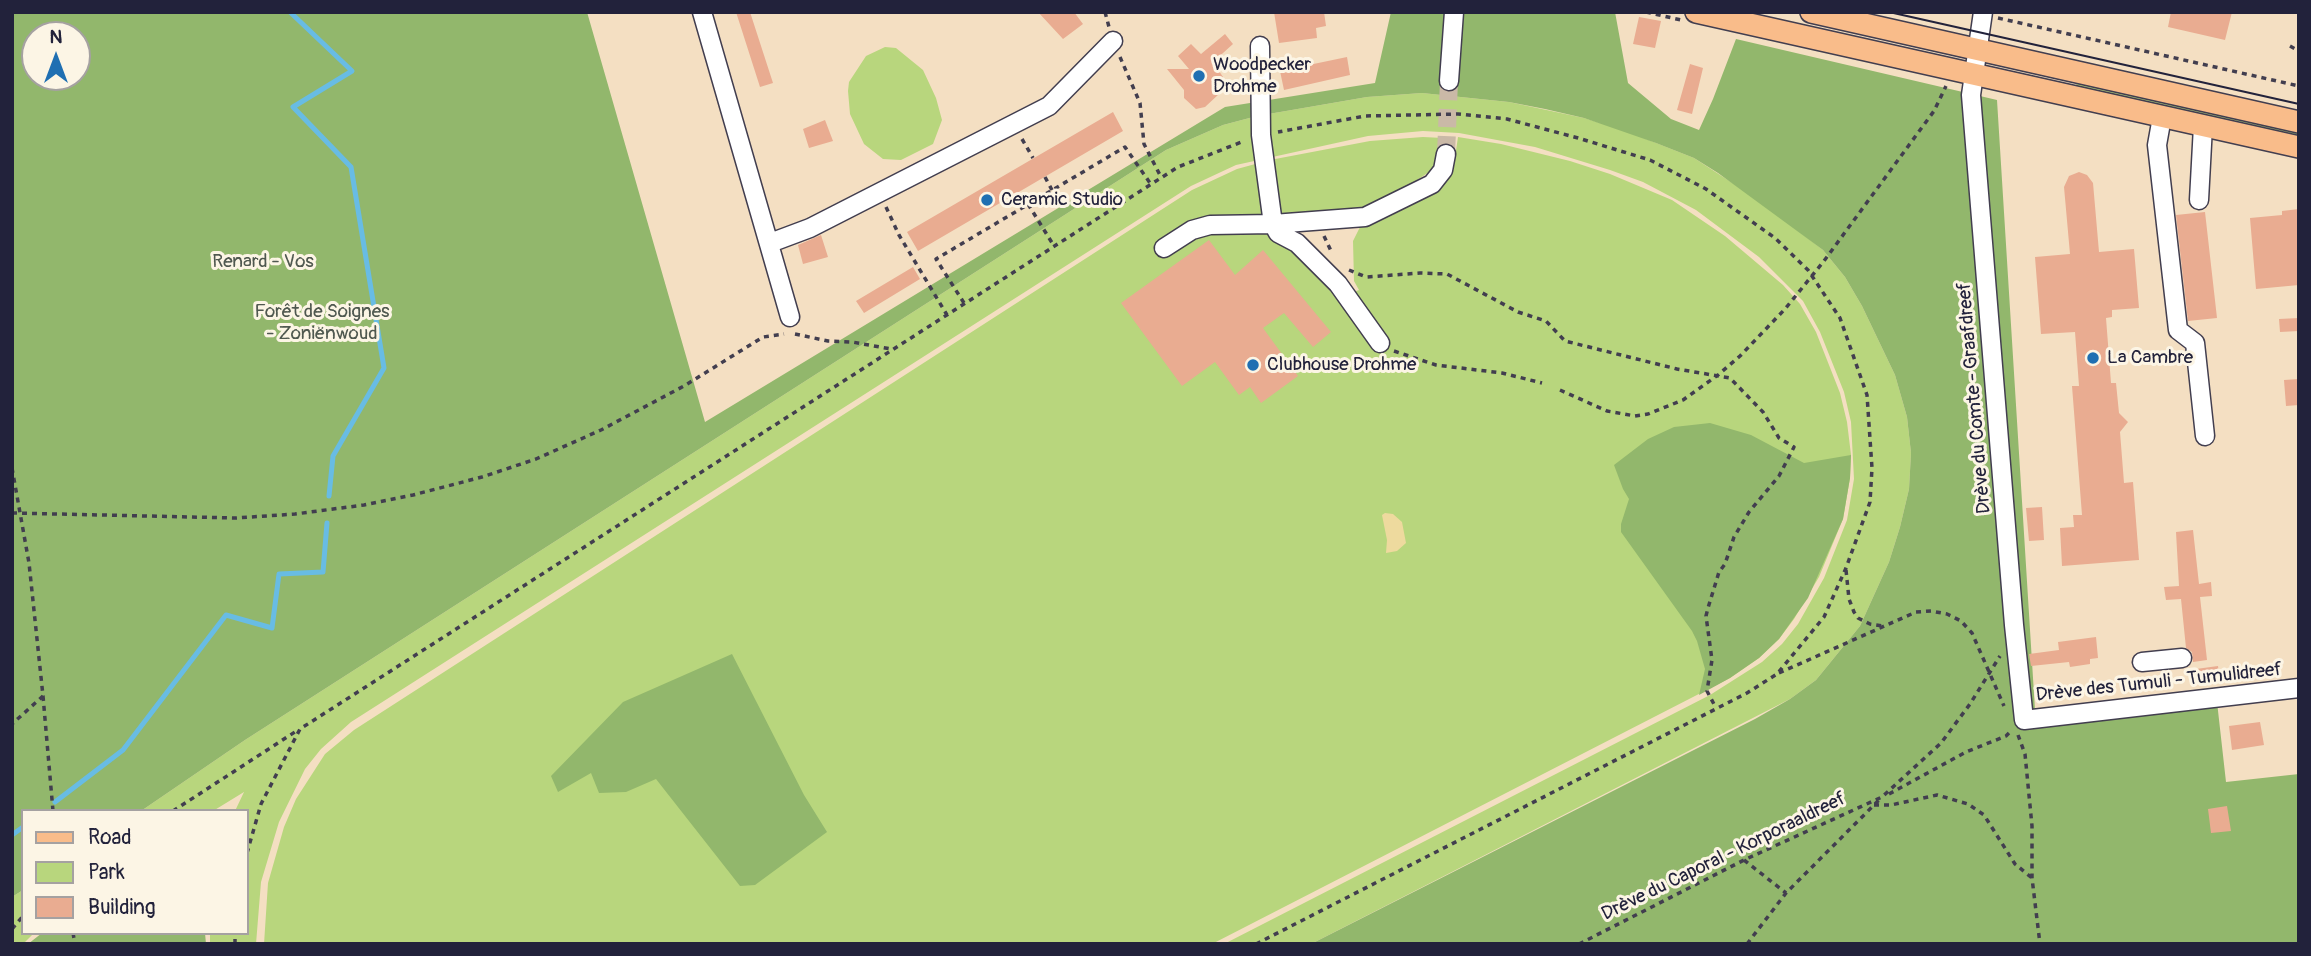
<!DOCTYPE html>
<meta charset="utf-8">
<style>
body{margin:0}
#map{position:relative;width:2311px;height:956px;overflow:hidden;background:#f4dfc2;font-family:Pangolin,sans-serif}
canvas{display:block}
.frame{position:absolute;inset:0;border:14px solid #22223b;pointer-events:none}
.legend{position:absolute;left:21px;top:809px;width:228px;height:126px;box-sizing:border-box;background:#fcf5e5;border:2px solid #a5a1a1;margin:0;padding:9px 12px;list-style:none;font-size:21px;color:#22223b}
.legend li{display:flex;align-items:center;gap:14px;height:35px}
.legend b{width:35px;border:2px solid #a5a1a1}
.north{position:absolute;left:21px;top:21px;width:70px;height:70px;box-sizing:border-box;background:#fcf5e5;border:2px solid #a5a1a1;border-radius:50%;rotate:0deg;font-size:19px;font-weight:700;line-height:28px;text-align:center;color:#22223b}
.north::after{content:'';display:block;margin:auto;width:24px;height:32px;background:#1f6fb2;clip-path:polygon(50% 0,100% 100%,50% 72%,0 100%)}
</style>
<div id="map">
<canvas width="2311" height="956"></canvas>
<div class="frame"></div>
<ul class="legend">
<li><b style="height:9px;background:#f9bc8a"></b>Road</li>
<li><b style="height:19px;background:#b8d67d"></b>Park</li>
<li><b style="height:19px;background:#e9ac91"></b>Building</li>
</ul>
<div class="north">N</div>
</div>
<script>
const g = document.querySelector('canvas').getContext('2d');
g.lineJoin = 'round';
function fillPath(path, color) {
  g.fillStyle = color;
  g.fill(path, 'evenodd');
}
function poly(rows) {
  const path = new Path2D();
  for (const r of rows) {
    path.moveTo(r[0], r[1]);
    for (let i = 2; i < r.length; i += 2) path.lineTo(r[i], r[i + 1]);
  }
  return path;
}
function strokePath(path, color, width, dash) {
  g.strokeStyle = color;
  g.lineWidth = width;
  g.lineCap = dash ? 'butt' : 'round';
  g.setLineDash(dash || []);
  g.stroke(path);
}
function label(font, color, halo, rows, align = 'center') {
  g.font = font + ' Pangolin,sans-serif';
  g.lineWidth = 6;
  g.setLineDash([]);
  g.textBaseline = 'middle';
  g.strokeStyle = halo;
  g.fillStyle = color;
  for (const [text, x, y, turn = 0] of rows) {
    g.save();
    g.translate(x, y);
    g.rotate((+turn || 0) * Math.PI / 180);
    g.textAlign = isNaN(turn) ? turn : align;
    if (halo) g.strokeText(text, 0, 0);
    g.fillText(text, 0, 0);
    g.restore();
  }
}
const green = poly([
 [885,47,896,48,923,70,936,98,942,120,933,144,901,160,883,159,864,144,850,114,848,91,849,82,866,56],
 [2077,80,2299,130,2299,136,2076,87],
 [1422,93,1509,102,1584,118,1626,131,1694,158,1757,199,1823,250,1845,277,1862,306,1895,375,1907,417,1911,453,1909,489,1900,527,1889,562,1860,626,1816,680,1790,699,1311,944,1224,944,1710,695,1762,662,1782,644,1798,624,1824,578,1847,520,1854,479,1851,422,1844,392,1820,332,1803,301,1759,257,1696,210,1643,182,1610,170,1535,147,1459,133,1423,131,1368,136,1236,165,1191,186,351,722,321,749,305,769,279,822,261,882,256,944,210,944,210,933,247,933,247,811,235,811,244,792,213,811,141,811,245,740,1166,150,1223,125,1257,116,1367,97],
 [1423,137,1443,138,1442,154,1432,170,1414,182,1364,208,1289,218,1280,215,1292,232,1351,293,1359,290,1354,281,1353,241,1360,227,1448,173,1454,164,1458,137,1501,144,1570,161,1610,174,1672,200,1725,236,1783,285,1800,304,1816,332,1840,393,1847,422,1851,455,1850,478,1843,519,1819,577,1794,619,1779,639,1759,658,1730,678,1212,944,264,944,268,883,284,827,296,799,325,754,354,730,1192,190,1237,169,1270,160,1370,141],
 [23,890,23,933,34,933,23,944,12,944,12,897]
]);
const forest = poly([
 [12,12,587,12,705,422,1225,107,1375,83,1391,12,1615,12,1628,83,1671,119,1699,130,1713,99,1736,39,1997,100,2035,710,2216,693,2226,782,2299,774,2299,944,1311,944,1755,719,1790,699,1816,680,1860,626,1889,562,1900,527,1909,489,1911,453,1907,417,1895,375,1862,306,1845,277,1823,250,1718,173,1694,158,1656,143,1584,118,1545,109,1509,102,1422,93,1367,97,1257,116,1223,125,1166,150,245,740,141,811,23,811,23,890,12,897],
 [35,35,77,35,77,77,35,77],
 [1710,423,1751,435,1804,463,1851,455,1850,478,1843,519,1808,598,1779,639,1759,658,1730,678,1699,695,1705,669,1697,641,1692,631,1621,532,1621,524,1629,499,1623,489,1614,465,1648,439,1674,427],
 [732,654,804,795,827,832,755,885,740,886,656,779,626,792,599,793,591,773,558,792,551,776,623,702],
 [42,933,205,933,206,944,28,944]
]);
const sand = poly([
 [1385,513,1393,514,1402,522,1406,543,1397,551,1386,553,1387,540,1382,515]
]);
const stream = poly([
 [290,12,352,71,293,107,351,167,384,368,333,456,329,496],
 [55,802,123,750,226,615,272,628,279,574,323,572,327,523],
 [12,835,23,827]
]);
const building = poly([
 [736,12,750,12,773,83,760,87],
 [1038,12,1074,12,1083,24,1063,39],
 [1274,12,1324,12,1326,26,1316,28,1317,38,1279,43],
 [2171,12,2232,12,2225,40,2168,27],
 [1639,17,1661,21,1655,48,1633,44],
 [1225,34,1233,44,1213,62,1223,77,1219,81,1219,94,1205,107,1196,109,1184,98,1184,90,1167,69,1189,69,1178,56,1191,44,1201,54],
 [1347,57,1350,75,1284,90,1280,71],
 [1690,64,1703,68,1692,114,1677,110],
 [1113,112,1123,131,918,251,907,232],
 [825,120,833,141,809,148,803,129],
 [2079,172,2087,175,2093,183,2099,252,2134,249,2139,308,2112,310,2112,317,2106,318,2111,383,2116,383,2119,413,2128,422,2120,432,2124,483,2133,482,2139,560,2062,566,2060,528,2074,527,2073,515,2082,515,2072,386,2079,386,2075,332,2041,334,2035,257,2070,254,2064,187,2069,176],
 [2299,209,2299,285,2256,289,2250,218,2282,215,2282,211],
 [2205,212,2217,318,2188,321,2176,215],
 [821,235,828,257,803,264,798,245],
 [1209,240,1235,275,1263,250,1331,332,1313,347,1284,313,1263,328,1298,376,1261,403,1250,387,1239,395,1215,362,1182,386,1121,303],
 [913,267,920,279,864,313,856,301],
 [2299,318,2299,331,2280,332,2279,319],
 [2299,379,2299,405,2286,406,2284,380],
 [2042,507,2044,540,2029,541,2026,508],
 [2193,530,2199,584,2211,582,2212,596,2200,597,2207,660,2193,662,2192,652,2186,648,2181,599,2166,600,2164,587,2179,586,2176,532],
 [2096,637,2098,658,2090,659,2090,664,2070,667,2069,662,2031,666,2029,654,2059,650,2058,642],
 [2218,666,2220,680,2198,682,2196,669],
 [2260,722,2264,745,2232,750,2229,726],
 [2227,806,2231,831,2211,833,2208,809]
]);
const minorTunnel = poly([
 [1446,154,1449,81]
]);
const path = poly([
 [1105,12,1109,27],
 [1646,12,1681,20],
 [1998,18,2299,86],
 [2290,46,2299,51],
 [1120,57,1140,103,1144,144,1161,177],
 [1022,139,1033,158],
 [1045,177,1052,190],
 [1028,204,1054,246],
 [886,207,899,235,947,315],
 [1324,236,1331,251],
 [1349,270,1366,277,1420,273,1447,274,1518,312,1546,321,1565,341,1677,369,1730,378,1763,412,1779,438,1794,447,1779,476,1749,512,1734,537,1725,564,1719,572,1708,608,1706,616,1712,660,1707,691,1716,708],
 [964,303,936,259,1125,147,1150,183],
 [795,334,828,341,852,342,891,349],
 [1394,351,1436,365,1502,373,1542,383],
 [1560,390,1607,411,1635,416,1648,414,1683,400,1718,375,1740,356,1785,309,1824,261,1934,111,1946,86],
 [12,468,29,563,43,696,12,724],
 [12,513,236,518,295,514,364,505,413,495,482,477,536,459,601,430,684,386,763,337,784,334],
 [1846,570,1849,599,1854,612,1858,618,1870,624,1883,626],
 [1779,673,1916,612,1931,611,1947,614,1961,621,1972,633,2004,706],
 [43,696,53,811],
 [2018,735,2025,754,2032,826,2032,878,2040,944],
 [1889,794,1966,752,2006,736,2012,730],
 [1874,805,1891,805,1937,795,1968,804,1984,815,2015,864,2032,878],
 [173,811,298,730],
 [247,853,261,804,300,729,1178,167,1244,141],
 [1744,860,1786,893],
 [12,929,23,916],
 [73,933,75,944],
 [235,944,235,933],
 [1256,944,1747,693,1777,674,1824,617,1846,568,1870,502,1872,468,1867,395,1840,318,1808,270,1775,238,1706,189,1650,160,1578,138,1507,119,1458,114,1365,116,1278,132],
 [1579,944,1744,860,1882,797,1941,743,1970,704,2000,656],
 [1747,944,1786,893,1879,800]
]);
const minor = poly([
 [702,12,790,317],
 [1983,12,1971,95,2014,625,2024,720,2299,688],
 [1260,46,1261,135,1273,224,1365,217,1432,184,1443,170,1446,154],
 [1449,81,1454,12],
 [2162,117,2157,145,2178,330,2195,343,2205,436],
 [2199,200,2203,126],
 [770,243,810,228,1049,106,1113,41],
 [1164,248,1192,230,1210,225,1273,224,1278,233,1297,243,1338,284,1380,343],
 [2142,662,2182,658]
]);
const major = poly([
 [1696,12,2299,147],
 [1811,12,2299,122]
]);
const tram = poly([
 [1889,12,2299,104]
]);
const markers = [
 [1199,76,7,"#1f6fb2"],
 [987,200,7,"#1f6fb2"],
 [2093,358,7,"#1f6fb2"],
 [1253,365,7,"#1f6fb2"]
];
const poiNames = [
 ["Woodpecker",1213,65],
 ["Drohme",1213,87],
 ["Ceramic Studio",1001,200],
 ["La Cambre",2107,358],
 ["Clubhouse Drohme",1267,365]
];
const parkNames = [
 ["Renard - Vos",263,262],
 ["Forêt de Soignes",322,312],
 ["- Zoniënwoud",322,334]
];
const streetNames = [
 ["Drève du Comte - Graafdreef",1975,398,-95],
 ["Drève des Tumuli - Tumulidreef",2159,683,-6],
 ["Drève du Caporal - Korporaaldreef",1724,857,-26]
];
fillPath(green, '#b8d67d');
fillPath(forest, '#92b76c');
fillPath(sand, '#eeda9e');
strokePath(stream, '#68bce4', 5);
fillPath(building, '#e9ac91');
strokePath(minorTunnel, '#cab9a7', 18, [18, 9]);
strokePath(minor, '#423e4f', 21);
strokePath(major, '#423e4f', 24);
strokePath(path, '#423e4f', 3.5, [5, 5]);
strokePath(minor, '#fff', 18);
strokePath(major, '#f9bc8a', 21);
strokePath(tram, '#22223b', 2);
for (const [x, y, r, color] of markers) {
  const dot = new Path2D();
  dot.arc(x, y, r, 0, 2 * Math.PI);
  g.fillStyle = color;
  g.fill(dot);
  strokePath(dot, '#fcf5e5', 2.5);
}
label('19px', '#22223b', '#fcf5e5', poiNames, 'left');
label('19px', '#4f584f', '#fcf5e5', parkNames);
label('19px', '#22223b', '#fcf5e5', streetNames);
</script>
